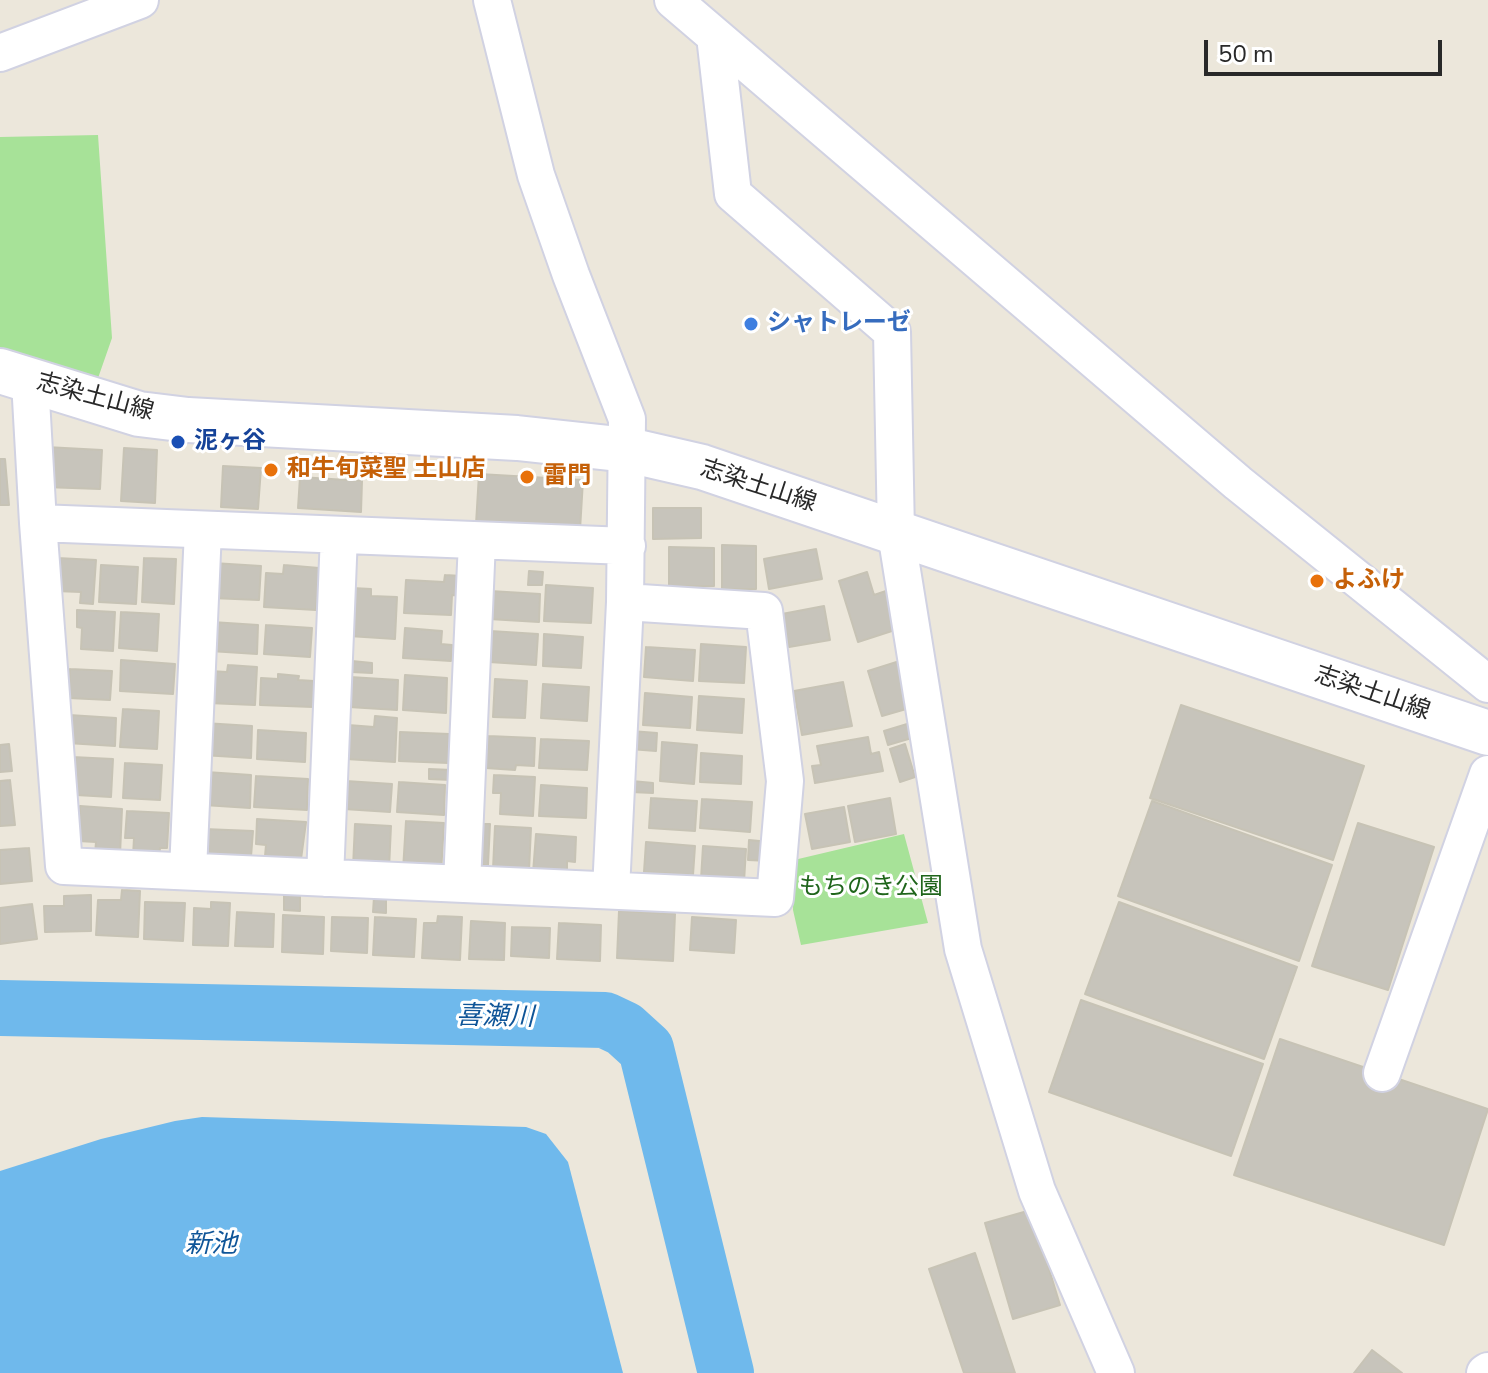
<!DOCTYPE html>
<meta charset="utf-8">
<style>
body{margin:0}
#map{position:relative;width:1488px;height:1373px;overflow:hidden;background:#ece7db;font-family:"Nunito Sans",sans-serif}
canvas{display:block}
.scale{position:absolute;left:1204px;top:40px;width:238px;height:36px;box-sizing:border-box;border:4px solid #292929;border-top:0;padding-left:10px;font-size:24px;line-height:28px;white-space:nowrap;color:#292929;-webkit-text-stroke:6px #fff;paint-order:stroke}
</style>
<div id="map">
<canvas width="1488" height="1373"></canvas>
<div class="scale">50 m</div>
</div>
<script>
const g = document.querySelector('canvas').getContext('2d');
g.lineJoin = 'round';
function fillPath(path, color) {
  g.fillStyle = color;
  g.fill(path, 'evenodd');
}
function poly(rows) {
  const path = new Path2D();
  for (const r of rows) {
    path.moveTo(r[0], r[1]);
    for (let i = 2; i < r.length; i += 2) path.lineTo(r[i], r[i + 1]);
  }
  return path;
}
function strokePath(path, color, width, dash) {
  g.strokeStyle = color;
  g.lineWidth = width;
  g.lineCap = dash ? 'butt' : 'round';
  g.setLineDash(dash || []);
  g.stroke(path);
}
function label(font, color, halo, rows, align = 'center') {
  g.font = font + ' "Nunito Sans","Noto Sans JP",sans-serif';
  g.lineWidth = 6;
  g.setLineDash([]);
  g.textBaseline = 'middle';
  g.strokeStyle = halo;
  g.fillStyle = color;
  for (const [text, x, y, turn = 0] of rows) {
    g.save();
    g.translate(x, y);
    g.rotate((+turn || 0) * Math.PI / 180);
    g.textAlign = isNaN(turn) ? turn : align;
    if (halo) g.strokeText(text, 0, 0);
    g.fillText(text, 0, 0);
    g.restore();
  }
}
const green = poly([
 [98,135,112,338,97,381,0,348,0,137],
 [904,834,928,923,801,945,793,910,794,860]
]);
const water = poly([
 [202,1117,526,1127,546,1134,568,1162,623,1373,0,1373,0,1171,101,1139,175,1121]
]);
const river = poly([
 [0,1008,605,1020,624,1029,646,1049,726,1373]
]);
const building = poly([
 [46,447,102,450,100,489,44,487,46,447],
 [124,448,157,450,155,503,121,501,124,448],
 [0,459,5,459,9,505,0,505,0,459],
 [223,466,261,468,258,509,221,507,223,466],
 [479,474,583,480,580,530,476,524,479,474],
 [300,477,362,481,361,512,298,508,300,477],
 [653,508,701,508,701,538,653,539,653,508],
 [722,545,756,546,756,589,722,589,722,545],
 [669,547,714,548,714,586,669,586,669,547],
 [816,549,822,579,769,589,764,559,816,549],
 [57,558,96,560,93,604,80,603,81,592,55,591,57,558],
 [144,558,176,559,174,604,142,602,144,558],
 [213,563,261,566,259,600,211,598,213,563],
 [101,565,138,567,136,604,99,602,101,565],
 [284,565,319,568,316,610,264,607,266,573,283,574,284,565],
 [529,571,543,572,542,585,528,585,529,571],
 [867,572,874,595,886,591,898,629,858,642,839,581,867,572],
 [445,575,462,576,461,596,452,595,451,615,404,613,406,580,444,582,445,575],
 [546,585,593,588,591,623,544,621,546,585],
 [352,588,371,589,371,596,397,597,395,639,349,636,352,588],
 [490,591,540,594,539,622,489,619,490,591],
 [824,606,830,640,789,647,782,614,824,606],
 [77,610,115,612,113,651,81,649,82,628,77,627,77,610],
 [121,612,159,614,157,651,119,648,121,612],
 [212,622,258,625,257,654,210,651,212,622],
 [266,625,312,628,310,657,264,654,266,625],
 [405,628,442,631,441,644,452,645,451,661,403,658,405,628],
 [490,631,538,634,536,665,489,662,490,631],
 [544,634,583,637,581,668,543,666,544,634],
 [701,644,746,647,744,683,699,681,701,644],
 [646,647,695,650,693,681,644,677,646,647],
 [906,659,920,705,882,716,868,671,906,659],
 [121,660,175,664,173,694,120,691,121,660],
 [352,661,372,663,372,673,351,672,352,661],
 [228,665,257,667,255,705,208,703,210,671,227,672,228,665],
 [70,669,112,671,110,700,68,698,70,669],
 [278,674,299,676,298,680,314,681,313,707,260,705,261,678,278,679,278,674],
 [405,675,447,678,446,713,403,710,405,675],
 [350,677,398,680,397,710,349,707,350,677],
 [495,679,527,681,525,718,493,717,495,679],
 [843,682,852,726,802,735,794,691,843,682],
 [543,684,589,687,587,721,541,718,543,684],
 [645,693,692,697,690,728,643,725,645,693],
 [699,696,744,699,742,733,697,730,699,696],
 [1181,705,1364,766,1333,860,1150,798,1181,705],
 [123,709,159,711,157,749,120,747,123,709],
 [69,715,116,718,115,746,67,743,69,715],
 [375,716,397,718,395,762,346,759,348,725,374,727,375,716],
 [917,721,922,735,888,745,884,731,917,721],
 [204,723,252,726,251,758,202,755,204,723],
 [258,730,306,733,305,762,257,759,258,730],
 [631,731,657,733,656,751,630,749,631,731],
 [400,732,449,734,448,763,399,761,400,732],
 [488,736,535,738,534,766,516,765,515,770,486,768,488,736],
 [868,737,871,754,879,752,883,771,815,783,812,766,821,765,817,746,868,737],
 [541,739,589,741,587,770,539,768,541,739],
 [662,742,697,745,694,784,660,781,662,742],
 [9,744,12,771,0,772,0,745,9,744],
 [905,744,915,777,900,782,890,749,905,744],
 [701,753,742,756,741,784,700,782,701,753],
 [72,757,113,759,111,797,76,795,77,775,71,775,72,757],
 [125,763,162,765,160,800,123,798,125,763],
 [429,769,452,770,452,780,429,779,429,769],
 [206,772,251,775,250,808,204,805,206,772],
 [494,775,535,777,533,816,500,814,501,793,493,793,494,775],
 [256,776,308,779,307,810,254,807,256,776],
 [10,780,15,825,0,826,0,781,10,780],
 [346,781,392,784,390,812,344,809,346,781],
 [632,781,653,783,653,793,631,792,632,781],
 [399,782,445,785,444,815,397,812,399,782],
 [541,785,587,788,586,818,539,816,541,785],
 [651,798,697,801,695,831,649,828,651,798],
 [890,798,896,834,855,842,848,806,890,798],
 [702,799,752,802,750,832,700,828,702,799],
 [1152,801,1332,865,1299,961,1118,896,1152,801],
 [80,806,122,809,120,855,95,854,96,842,78,841,80,806],
 [844,807,850,842,812,849,805,814,844,807],
 [127,811,169,813,167,848,160,848,159,858,133,856,134,838,125,838,127,811],
 [257,819,306,822,301,859,265,856,266,845,256,844,257,819],
 [406,821,444,823,441,873,403,870,406,821],
 [1358,823,1434,847,1388,990,1312,966,1358,823],
 [355,824,391,826,389,869,353,867,355,824],
 [479,824,490,824,488,865,477,865,479,824],
 [495,826,531,828,529,871,493,869,495,826],
 [204,829,253,831,251,857,202,855,204,829],
 [536,834,576,837,575,862,567,861,567,875,533,873,536,834],
 [749,840,770,842,769,861,748,860,749,840],
 [646,842,695,846,693,875,644,872,646,842],
 [703,846,746,849,744,882,701,879,703,846],
 [29,848,32,881,0,884,0,850,29,848],
 [122,890,140,891,138,937,96,935,98,900,121,900,122,890],
 [284,891,300,892,300,911,284,910,284,891],
 [91,895,91,931,45,932,44,906,64,906,64,896,91,895],
 [374,897,386,897,386,913,373,912,374,897],
 [145,902,185,903,183,941,144,939,145,902],
 [211,902,230,903,228,946,193,945,194,908,211,909,211,902],
 [1119,902,1297,967,1264,1059,1085,994,1119,902],
 [32,904,37,939,0,944,0,908,32,904],
 [619,911,675,914,673,961,617,958,619,911],
 [237,912,274,914,273,947,235,946,237,912],
 [283,915,324,917,323,954,282,952,283,915],
 [438,916,462,917,460,960,422,958,424,923,437,923,438,916],
 [332,917,368,918,367,953,331,951,332,917],
 [375,917,416,919,414,957,373,955,375,917],
 [692,917,736,920,734,953,690,950,692,917],
 [471,921,505,923,504,960,469,959,471,921],
 [559,923,601,925,600,961,557,959,559,923],
 [512,927,550,928,549,958,511,956,512,927],
 [1081,1000,1263,1064,1231,1156,1049,1092,1081,1000],
 [1280,1039,1488,1109,1444,1245,1234,1175,1280,1039],
 [1031,1210,1060,1305,1013,1319,985,1223,1031,1210],
 [975,1253,1015,1373,964,1373,929,1269,975,1253],
 [1372,1350,1402,1373,1354,1373,1372,1350]
]);
const minor = poly([
 [492,0,536,175,571,275,627,419,625,602,611,890],
 [673,0,1238,483,1488,684],
 [715,36,733,194,892,332,896,533,963,949,1037,1191,1116,1373],
 [0,53,140,0],
 [30,381,38,523,64,866,775,898,785,781,764,611,625,602],
 [38,523,627,546],
 [188,871,203,530],
 [325,878,339,535],
 [462,884,477,541],
 [1382,1073,1488,774],
 [1485,1373,1488,1371]
]);
const secondary = poly([
 [0,371,139,414,188,420,517,438,628,450,702,467,1488,733]
]);
const markers = [
 [751,324,8,"#3f7fe0"],
 [178,442,8,"#1a4fb4"],
 [271,470,8,"#e8710a"],
 [527,477,8,"#e8710a"],
 [1317,581,8,"#e8710a"]
];
const shopNames = [
 ["シャトレーゼ",767,324]
];
const streetNames = [
 ["志染土山線",95,398,15],
 ["志染土山線",758,487,18],
 ["志染土山線",1372,694,19]
];
const transitNames = [
 ["泥ヶ谷",194,442]
];
const foodNames = [
 ["和牛旬菜聖 土山店",287,470],
 ["雷門",543,477],
 ["よふけ",1333,581]
];
const parkNames = [
 ["もちのき公園",871,888]
];
const waterNames = [
 ["喜瀬川",495,1018,1],
 ["新池",211,1246]
];
fillPath(green, '#a7e298');
fillPath(water, '#6fb9ec');
strokePath(river, '#6fb9ec', 56);
fillPath(building, '#c7c4bb');
strokePath(building, '#c7c3b5', 2);
strokePath(minor, '#d1d2e2', 40);
strokePath(secondary, '#d1d2e2', 48);
strokePath(minor, '#fff', 36);
strokePath(secondary, '#fff', 44);
for (const [x, y, r, color] of markers) {
  const dot = new Path2D();
  dot.arc(x, y, r, 0, 2 * Math.PI);
  g.fillStyle = color;
  g.fill(dot);
  strokePath(dot, '#fff', 3);
}
label('bold 24px', '#366cbe', '#fff', shopNames, 'left');
label('24px', '#292929', '#fff', streetNames);
label('bold 24px', '#164399', '#fff', transitNames, 'left');
label('bold 24px', '#c56008', '#fff', foodNames, 'left');
label('24px', '#1f651b', '#fff', parkNames);
label('italic 26px', '#0f5598', '#fff', waterNames);
</script>
